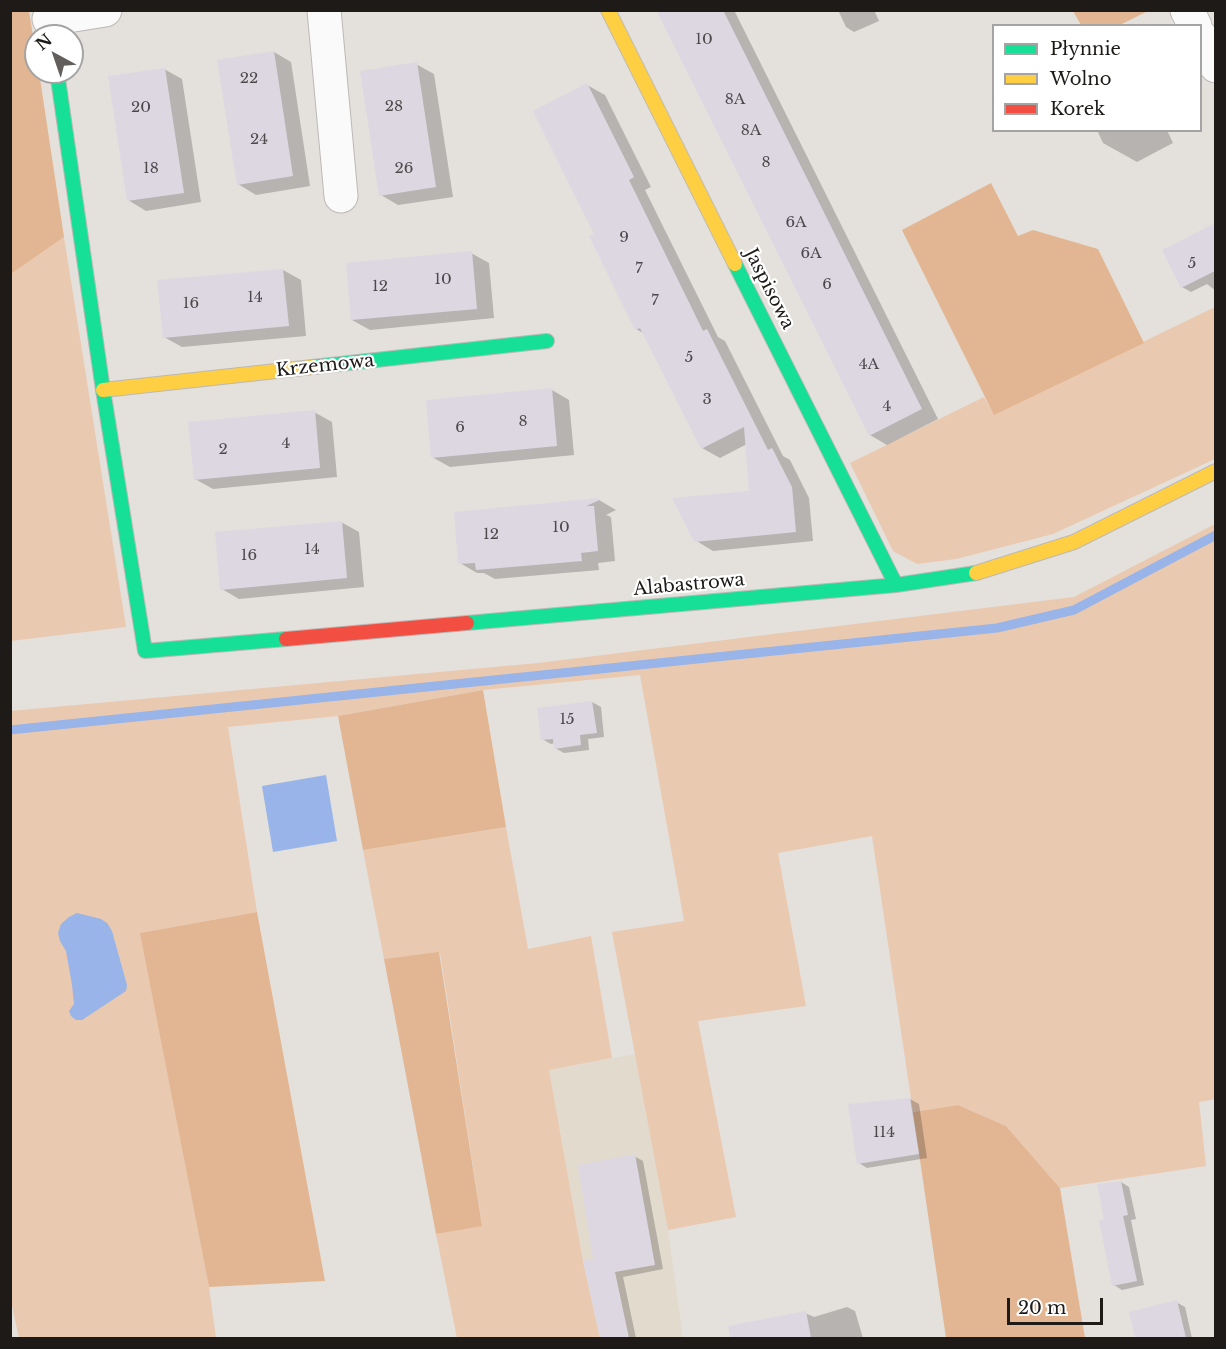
<!DOCTYPE html>
<meta charset="utf-8">
<style>
body{margin:0}
#map{position:relative;width:1226px;height:1349px;overflow:hidden;background:#e4e0dc;font-family:"Libre Baskerville",serif}
canvas{display:block}
.frame{position:absolute;inset:0;border:12px solid #1d1a18;pointer-events:none}
.legend{position:absolute;left:992px;top:24px;width:210px;height:108px;box-sizing:border-box;background:#fff;border:2px solid #a5a3a3;margin:0;padding:8px 10px;list-style:none;font-size:18px;color:#1d1a18}
.legend li{display:flex;align-items:center;gap:12px;height:30px}
.legend b{width:30px;border:2px solid #a5a3a3}
.north{position:absolute;left:24px;top:24px;width:60px;height:60px;box-sizing:border-box;background:#fff;border:2px solid #a5a3a3;border-radius:50%;rotate:320deg;font-size:16px;font-weight:700;line-height:24px;text-align:center;color:#1d1a18}
.north::after{content:'';display:block;margin:auto;width:21px;height:27px;background:#635f5d;clip-path:polygon(50% 0,100% 100%,50% 72%,0 100%)}
.scale{position:absolute;left:1007px;top:1298px;width:96px;height:27px;box-sizing:border-box;border:3px solid #1d1a18;border-top:0;padding-left:8px;font-size:18px;line-height:21px;white-space:nowrap;color:#1d1a18;-webkit-text-stroke:4px #fff;paint-order:stroke}
</style>
<div id="map">
<canvas width="1226" height="1349"></canvas>
<div class="frame"></div>
<ul class="legend">
<li><b style="height:8px;background:#16e098"></b>Płynnie</li>
<li><b style="height:8px;background:#ffcf43"></b>Wolno</li>
<li><b style="height:8px;background:#f24e42"></b>Korek</li>
</ul>
<div class="north">N</div>
<div class="scale">20 m</div>
</div>
<script>
const g = document.querySelector('canvas').getContext('2d');
g.lineJoin = 'round';
function fillPath(path, color) {
  g.fillStyle = color;
  g.fill(path, 'evenodd');
}
function poly(rows) {
  const path = new Path2D();
  for (const r of rows) {
    path.moveTo(r[0], r[1]);
    for (let i = 2; i < r.length; i += 2) path.lineTo(r[i], r[i + 1]);
  }
  return path;
}
function strokePath(path, color, width, dash) {
  g.strokeStyle = color;
  g.lineWidth = width;
  g.lineCap = dash ? 'butt' : 'round';
  g.setLineDash(dash || []);
  g.stroke(path);
}
function label(font, color, halo, rows, align = 'center') {
  g.font = font + ' "Libre Baskerville",serif';
  g.lineWidth = 4.5;
  g.setLineDash([]);
  g.textBaseline = 'middle';
  g.strokeStyle = halo;
  g.fillStyle = color;
  for (const [text, x, y, turn = 0] of rows) {
    g.save();
    g.translate(x, y);
    g.rotate((+turn || 0) * Math.PI / 180);
    g.textAlign = isNaN(turn) ? turn : align;
    if (halo) g.strokeText(text, 0, 0);
    g.fillText(text, 0, 0);
    g.restore();
  }
}
const industrial = poly([
 [636,1054,668,1230,683,1338,600,1338,583,1261,549,1070]
]);
const green = poly([
 [64,237,126,627,11,641,11,274],
 [1215,307,1215,459,1053,534,956,559,917,564,893,551,850,463,984,397,994,414],
 [1215,524,1216,1099,1199,1102,1206,1166,1060,1188,1006,1126,958,1105,913,1112,872,836,778,853,806,1006,698,1021,736,1217,668,1230,612,932,684,921,640,675,483,690,338,716,228,727,257,912,141,933,209,1287,216,1338,19,1338,10,1297,10,711,538,663,1074,597],
 [506,827,528,949,591,936,612,1058,549,1070,583,1261,600,1338,457,1338,436,1234,482,1225,440,953,384,959,363,850]
]);
const forest = poly([
 [11,11,29,11,36,55,36,72,39,72,64,237,11,274],
 [1073,11,1148,11,1118,26,1081,25],
 [991,183,1018,236,1033,230,1098,249,1144,343,994,415,902,230],
 [483,690,506,827,363,850,338,716],
 [257,912,325,1281,209,1287,140,933],
 [439,952,482,1226,436,1234,384,959],
 [958,1105,1006,1126,1060,1188,1085,1338,946,1338,913,1112]
]);
const water = poly([
 [326,775,337,841,273,852,262,786],
 [77,913,101,919,107,923,112,931,127,985,126,991,82,1020,76,1020,71,1016,69,1011,74,1004,72,985,66,951,60,941,58,933,61,924,69,917]
]);
const shadow = poly([
 [658,10,734,10,938,419,887,445,870,435],
 [838,10,874,10,879,21,854,32,846,27],
 [274,52,291,62,310,186,256,195,238,184],
 [416,64,434,74,453,197,398,205,381,195],
 [164,69,182,79,201,202,146,211,128,200],
 [587,85,605,95,651,187,645,190,718,337,725,341,783,456,790,460,809,498,813,541,713,551,695,540,751,492,747,444,720,458,702,448,645,334,636,329,596,234],
 [1097,130,1167,130,1173,143,1137,162,1103,143],
 [1210,227,1216,230,1216,291,1207,284,1191,292,1182,287],
 [471,253,489,263,494,318,370,330,352,320],
 [283,270,301,280,306,336,182,347,164,337,159,282],
 [552,390,569,400,574,455,450,467,432,457],
 [314,412,332,422,337,477,213,489,195,479],
 [599,500,616,510,606,515,611,517,615,561,598,563,599,570,495,579,484,573,477,573,460,563],
 [341,522,359,532,364,587,239,599,222,589],
 [592,702,601,707,604,737,588,739,589,750,564,753,555,748,555,743,551,744,542,739],
 [910,1099,919,1104,927,1158,867,1168,859,1163],
 [634,1156,643,1161,663,1269,623,1277,636,1338,602,1338,585,1262,595,1260],
 [1121,1182,1129,1187,1136,1219,1131,1220,1144,1285,1122,1290,1114,1285,1105,1220],
 [1176,1302,1185,1307,1192,1338,1136,1338,1130,1313],
 [847,1307,855,1311,863,1338,762,1338,759,1322,805,1313,814,1317]
]);
const stream = poly([
 [10,730,997,628,1074,610,1216,535]
]);
const building = poly([
 [656,10,723,10,922,409,869,436],
 [274,51,293,176,237,185,217,60],
 [417,62,436,187,379,196,360,71],
 [165,68,184,193,127,201,108,76],
 [587,83,634,177,629,180,703,331,707,329,768,450,772,448,792,487,796,532,694,542,672,498,749,491,744,427,701,449,640,328,635,330,589,236,594,234,533,111],
 [1215,223,1215,271,1181,288,1162,250],
 [472,251,477,309,351,320,346,263],
 [283,269,289,326,163,338,157,280],
 [552,388,557,446,431,458,426,400],
 [315,410,320,468,194,480,188,422],
 [599,498,599,500,586,506,594,506,598,551,581,553,582,561,476,570,475,563,458,564,454,512],
 [342,521,347,578,220,590,215,532],
 [592,701,597,733,580,735,581,745,554,749,553,739,541,740,537,708],
 [910,1098,919,1154,857,1164,848,1104],
 [635,1154,655,1265,615,1272,629,1338,600,1338,583,1261,593,1259,578,1165],
 [1121,1181,1128,1215,1123,1216,1137,1281,1112,1286,1099,1220,1104,1219,1097,1184],
 [1177,1300,1186,1338,1135,1338,1129,1312],
 [806,1311,811,1338,730,1338,728,1326]
]);
const street = poly([
 [324,10,341,196],
 [1187,10,1195,26],
 [49,19,105,10],
 [1200,36,1216,66]
]);
const fast = poly([
 [57,72,103,390,145,651,286,639],
 [735,264,896,585],
 [313,367,547,341],
 [467,623,896,585,976,573]
]);
const slow = poly([
 [608,10,735,264],
 [103,390,313,367],
 [976,573,1074,542,1216,471]
]);
const jam = poly([
 [286,639,467,623]
]);
const numberNames = [
 ["10",704,40],
 ["22",249,79],
 ["8A",735,100],
 ["28",394,107],
 ["20",141,108],
 ["8A",751,131],
 ["24",259,140],
 ["8",766,163],
 ["18",151,169],
 ["26",404,169],
 ["6A",796,223],
 ["9",624,238],
 ["6A",811,254],
 ["5",1192,264],
 ["7",639,269],
 ["10",443,280],
 ["6",827,285],
 ["12",380,287],
 ["14",255,298],
 ["7",655,301],
 ["16",191,304],
 ["5",689,358],
 ["4A",869,365],
 ["3",707,400],
 ["4",887,407],
 ["8",523,422],
 ["6",460,428],
 ["4",286,444],
 ["2",223,450],
 ["10",561,528],
 ["12",491,535],
 ["14",312,550],
 ["16",249,556],
 ["15",567,720],
 ["114",884,1133]
];
const streetNames = [
 ["Jaspisowa",769,289,63],
 ["Krzemowa",325,366,-6],
 ["Alabastrowa",689,585,-5]
];
fillPath(industrial, '#e1dacd');
fillPath(green, '#eac9b1');
fillPath(forest, '#e2b693');
fillPath(water, '#98b4e8');
fillPath(shadow, '#0003');
strokePath(stream, '#98b4e8', 9);
fillPath(building, '#ddd7e2');
strokePath(street, '#bcb8b6', 35);
strokePath(fast, '#bcb8b6', 16);
strokePath(slow, '#bcb8b6', 16);
strokePath(jam, '#bcb8b6', 16);
strokePath(street, '#fbfafa', 33);
strokePath(fast, '#16e098', 14);
strokePath(slow, '#ffcf43', 14);
strokePath(jam, '#f24e42', 14);
label('15px', '#4d494a', null, numberNames);
label('18px', '#1d1a18', '#fff', streetNames);
</script>
